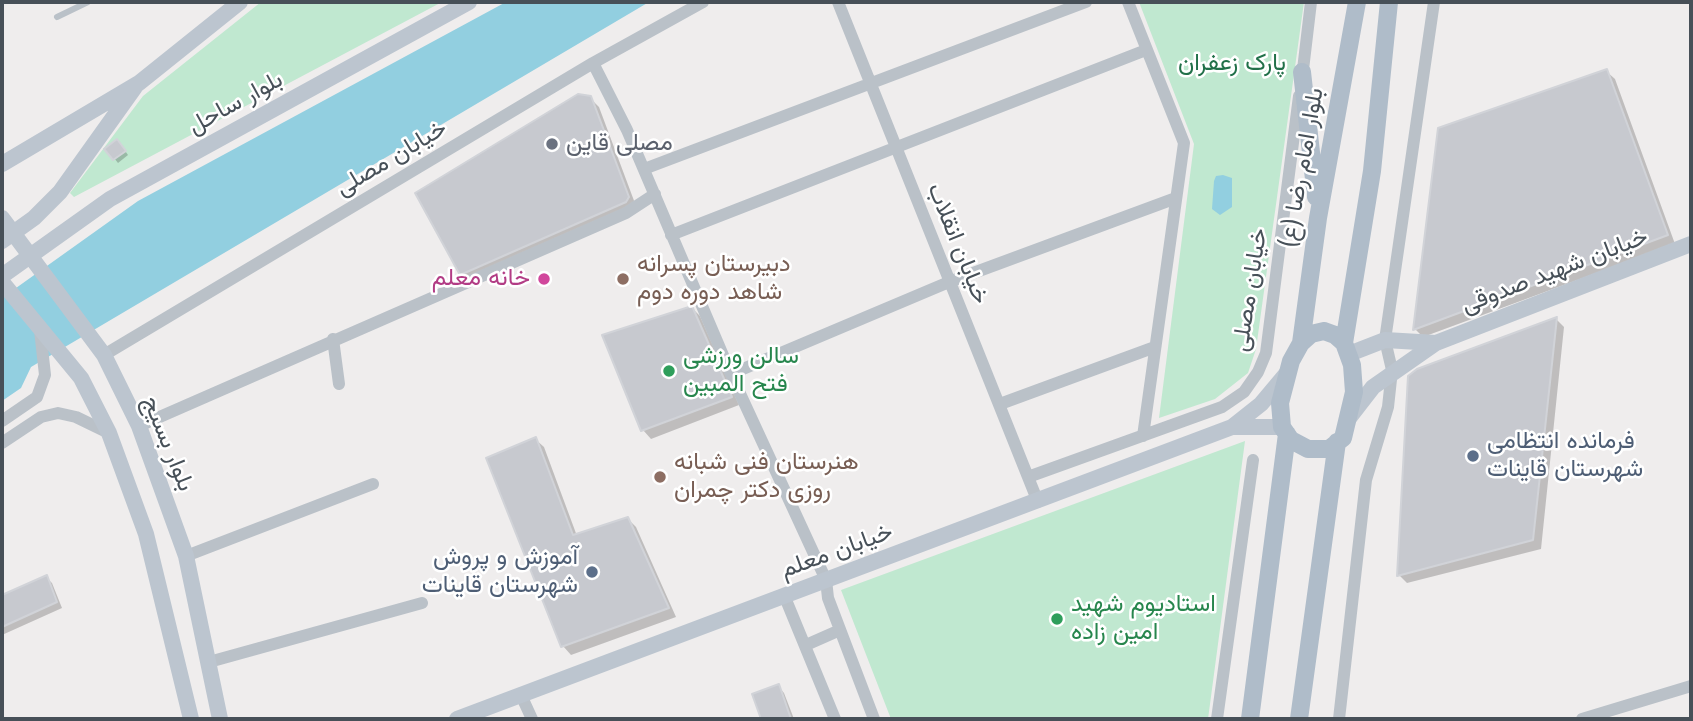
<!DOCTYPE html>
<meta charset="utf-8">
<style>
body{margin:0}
#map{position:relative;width:1693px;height:721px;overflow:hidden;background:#efeded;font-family:Jost,sans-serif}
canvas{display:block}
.frame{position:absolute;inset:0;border:4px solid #475058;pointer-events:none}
</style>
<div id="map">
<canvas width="1693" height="721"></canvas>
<div class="frame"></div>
</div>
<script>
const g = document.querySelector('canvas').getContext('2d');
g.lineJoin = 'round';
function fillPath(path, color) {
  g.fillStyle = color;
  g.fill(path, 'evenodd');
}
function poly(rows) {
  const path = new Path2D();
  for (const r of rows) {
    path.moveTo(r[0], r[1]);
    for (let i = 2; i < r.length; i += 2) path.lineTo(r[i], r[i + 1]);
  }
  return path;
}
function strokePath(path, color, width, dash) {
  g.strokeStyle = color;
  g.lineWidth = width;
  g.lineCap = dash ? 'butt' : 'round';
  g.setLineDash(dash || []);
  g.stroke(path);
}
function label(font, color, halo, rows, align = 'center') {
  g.font = font + ' Jost,Vazirmatn,sans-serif';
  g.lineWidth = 5;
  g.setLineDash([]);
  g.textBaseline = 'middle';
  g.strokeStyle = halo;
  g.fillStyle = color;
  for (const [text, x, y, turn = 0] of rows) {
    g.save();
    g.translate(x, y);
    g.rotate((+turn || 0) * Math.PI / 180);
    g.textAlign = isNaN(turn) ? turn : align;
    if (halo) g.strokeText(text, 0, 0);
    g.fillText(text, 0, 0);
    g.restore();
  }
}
const green = poly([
 [261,2,442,2,74,197,70,193,143,96],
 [1139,2,1304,2,1256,349,1248,373,1215,399,1159,418,1194,144],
 [1245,441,1208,719,891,719,841,590]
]);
const water = poly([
 [506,2,649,2,31,367,21,388,2,401,2,298,138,201],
 [1223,175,1232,178,1232,207,1220,215,1212,209,1214,181,1216,176]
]);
const shadow = poly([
 [1606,71,1615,79,1675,244,1423,337,1415,329],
 [590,98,599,107,636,206,470,282,462,274],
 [121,145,128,155,118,163,107,149],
 [692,308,700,316,739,405,651,439,643,430],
 [1556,319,1564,327,1541,549,1407,583,1399,575],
 [535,439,544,447,577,536,628,519,636,527,676,617,571,655,563,646],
 [46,577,52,583,62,608,2,635,2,597],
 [778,686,784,693,794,719,763,719,755,695]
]);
const building = poly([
 [1607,69,1668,235,1413,330,1438,128,1607,69],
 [578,94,591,96,629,197,626,202,460,275,415,193,578,94],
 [117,139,126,151,113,160,104,149,117,139],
 [692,306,732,397,641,431,602,335,692,306],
 [1557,317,1533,540,1397,576,1408,376,1417,369,1557,317],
 [536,437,573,535,628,517,669,608,561,647,486,458,536,437],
 [47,575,57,602,2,627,2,595,47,575],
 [779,684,791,719,761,719,752,694,779,684]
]);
const lane = poly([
 [57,17,88,2]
]);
const street = poly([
 [838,2,1038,502],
 [1128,2,1184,143,1143,436],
 [593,63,627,130,731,374,826,580,828,598,874,719],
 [1302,78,1311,2],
 [644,169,1086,2],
 [671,235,1146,50],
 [333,339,339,384],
 [104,355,593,63,703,2],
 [731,374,949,282,1176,198],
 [1000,404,1155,347],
 [2,421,37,397,45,375,40,330],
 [139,426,626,213,655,194],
 [2,443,41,417,58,413,76,417,109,433],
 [1028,477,1222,407,1244,392,1258,372,1266,353,1299,96],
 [186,556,373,484],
 [784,595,835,719],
 [806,645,840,630],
 [209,662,422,603],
 [521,695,532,719],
 [1217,719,1253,460],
 [1339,719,1366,480,1388,407,1392,370,1385,340,1434,2],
 [1582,719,1691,686]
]);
const secondary = poly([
 [2,164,139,83,240,2],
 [2,218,104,355,139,426,186,556,220,719],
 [2,241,34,218,60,192,135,87],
 [2,276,110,199,469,2],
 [2,282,81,378,109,433,146,534,191,719],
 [1436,343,1691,244],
 [1349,354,1385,340,1436,343,1373,387,1349,418],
 [1232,427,1282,427],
 [457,719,1232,427,1261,404,1287,373]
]);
const primary = poly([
 [1302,72,1316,197],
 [1324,331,1335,335,1344,343,1352,365,1354,392,1343,438,1329,449,1308,449,1291,440,1282,427,1280,403,1291,361,1301,343,1311,334,1324,331],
 [1301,343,1318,218,1357,2],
 [1344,343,1372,171,1389,2],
 [1250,719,1287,434],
 [1299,719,1337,442]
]);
const markers = [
 [552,144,7,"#6b7280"],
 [544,279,7,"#d1479c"],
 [623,279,7,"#8d6e63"],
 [669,371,7,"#2e9e5b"],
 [1473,456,7,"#5c6f8a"],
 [660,477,7,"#8d6e63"],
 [592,572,7,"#5c6f8a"],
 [1057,619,7,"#2e9e5b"]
];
const parkNames = [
 ["پارک زعفران",1232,64]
];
const streetNames = [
 ["بلوار ساحل",236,104,-29],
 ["خیابان مصلی",392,159,-31],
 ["بلوار امام رضا (ع)",1303,168,-80],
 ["خیابان انقلاب",957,244,68],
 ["خیابان شهید صدوقی",1555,272,-21],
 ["خیابان مصلی",1251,290,-81],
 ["بلوار بسیج",167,444,68],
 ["خیابان معلم",837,552,-20]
];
const worshipNames = [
 ["مصلی قاین",566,144]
];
const educationNames = [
 ["دبیرستان پسرانه",637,265],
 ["شاهد دوره دوم",637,293],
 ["هنرستان فنی شبانه",674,463],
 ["روزی دکتر چمران",674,491]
];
const hotelNames = [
 ["خانه معلم",530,279]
];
const leisureNames = [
 ["سالن ورزشی",683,357],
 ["فتح المبین",683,385],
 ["استادیوم شهید",1071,605],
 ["امین زاده",1071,633]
];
const serviceNames = [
 ["فرمانده انتظامی",1487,442],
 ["شهرستان قاینات",1487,470],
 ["آموزش و پروش",578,558,"right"],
 ["شهرستان قاینات",578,586,"right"]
];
fillPath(green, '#c0e8d0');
fillPath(water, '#92cfe0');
fillPath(shadow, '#0003');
fillPath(building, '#c7c9cf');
strokePath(building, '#d1d3d8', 2);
strokePath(lane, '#bac1c8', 6);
strokePath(street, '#bac1c8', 12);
strokePath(secondary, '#bcc5cf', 16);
strokePath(primary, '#afbcc9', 18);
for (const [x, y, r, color] of markers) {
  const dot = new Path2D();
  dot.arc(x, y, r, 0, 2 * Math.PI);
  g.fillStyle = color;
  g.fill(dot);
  strokePath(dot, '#fff', 2.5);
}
label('24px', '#217049', '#fff', parkNames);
label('24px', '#475058', '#fff', streetNames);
label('24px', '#5b616d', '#fff', worshipNames, 'left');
label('24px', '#785e54', '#fff', educationNames, 'left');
label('24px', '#b23c85', '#fff', hotelNames, 'right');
label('24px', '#27864d', '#fff', leisureNames, 'left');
label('24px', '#4e5e75', '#fff', serviceNames, 'left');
</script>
